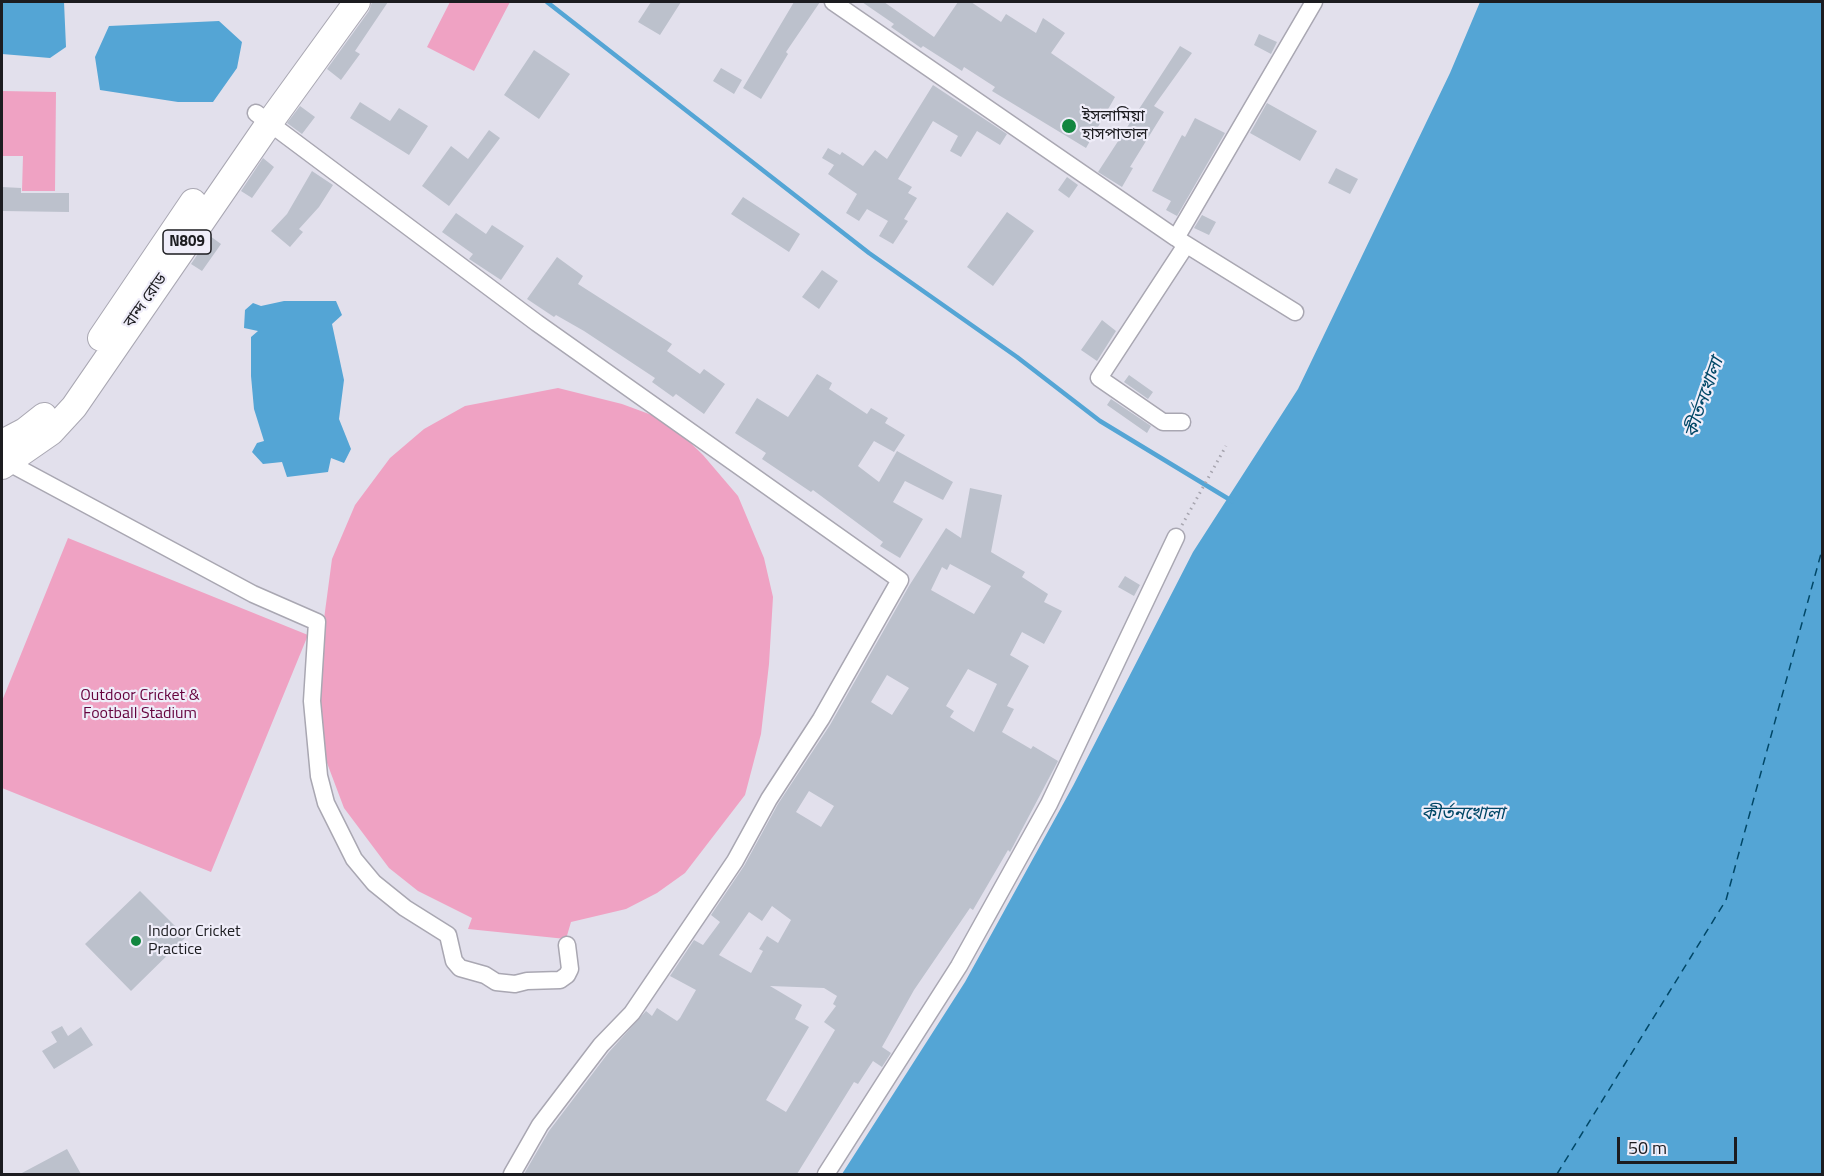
<!DOCTYPE html>
<meta charset="utf-8">
<style>
body{margin:0}
#map{position:relative;width:1824px;height:1176px;overflow:hidden;background:#e2e0ec;font-family:"Titillium Web",sans-serif}
canvas{display:block}
.frame{position:absolute;inset:0;border:3px solid #1c1c20;pointer-events:none}
.scale{position:absolute;left:1617px;top:1137px;width:120px;height:27px;box-sizing:border-box;border:3px solid #1c1c20;border-top:0;padding-left:8px;font-size:18px;line-height:21px;white-space:nowrap;color:#1c1c20;-webkit-text-stroke:4px #efedf9;paint-order:stroke}
</style>
<div id="map">
<canvas width="1824" height="1176"></canvas>
<div class="frame"></div>
<div class="scale">50 m</div>
</div>
<script>
const g = document.querySelector('canvas').getContext('2d');
g.lineJoin = 'round';
function fillPath(path, color) {
  g.fillStyle = color;
  g.fill(path, 'evenodd');
}
function poly(rows) {
  const path = new Path2D();
  for (const r of rows) {
    path.moveTo(r[0], r[1]);
    for (let i = 2; i < r.length; i += 2) path.lineTo(r[i], r[i + 1]);
  }
  return path;
}
function strokePath(path, color, width, dash) {
  g.strokeStyle = color;
  g.lineWidth = width;
  g.lineCap = dash ? 'butt' : 'round';
  g.setLineDash(dash || []);
  g.stroke(path);
}
function label(font, color, halo, rows, align = 'center') {
  g.font = font + ' "Titillium Web","Noto Sans Bengali",sans-serif';
  g.lineWidth = 4.5;
  g.setLineDash([]);
  g.textBaseline = 'middle';
  g.strokeStyle = halo;
  g.fillStyle = color;
  for (const [text, x, y, turn = 0] of rows) {
    g.save();
    g.translate(x, y);
    g.rotate((+turn || 0) * Math.PI / 180);
    g.textAlign = isNaN(turn) ? turn : align;
    if (halo) g.strokeText(text, 0, 0);
    g.fillText(text, 0, 0);
    g.restore();
  }
}
const green = poly([
 [450,2,510,2,474,71,427,47],
 [2,91,56,92,55,191,22,191,23,156,2,156],
 [558,388,622,404,668,421,703,455,738,496,764,558,773,597,769,664,761,734,745,795,685,873,657,893,626,909,571,922,566,939,468,929,472,918,418,891,389,868,344,808,321,747,316,679,332,559,355,505,390,458,424,429,465,406],
 [68,538,308,635,211,872,2,788,2,701]
]);
const water = poly([
 [2,2,64,2,66,47,50,58,2,54],
 [1480,2,1822,2,1822,1174,842,1174,965,982,1073,786,1193,552,1298,389,1450,73],
 [219,21,242,42,237,68,213,102,178,102,100,90,95,57,109,26],
 [284,301,336,301,342,315,332,324,344,380,339,419,351,449,344,463,331,458,328,472,287,477,282,462,263,464,252,452,257,443,264,441,254,409,251,376,251,337,258,331,244,328,245,310,253,303,261,306]
]);
const stream = poly([
 [547,2,869,253,1017,357,1100,421,1232,501]
]);
const ferry = poly([
 [1557,1174,1726,900,1822,550]
]);
const building = poly([
 [372,2,388,2,355,51,360,54,341,80,327,69,369,11],
 [651,2,681,2,660,35,638,22],
 [794,2,820,2,786,52,788,54,761,99,743,88],
 [862,2,884,2,934,37,958,2,971,2,1001,22,1006,14,1036,33,1043,18,1065,33,1051,53,1115,97,1086,148,992,91,995,87,964,67,962,71,923,46,921,48,891,27,894,24],
 [1259,34,1277,42,1271,54,1254,45],
 [1180,46,1192,53,1154,106,1164,112,1130,167,1133,168,1122,187,1098,172],
 [534,50,570,74,539,119,504,95],
 [721,68,742,80,734,94,713,81],
 [933,85,1007,134,1000,145,977,131,961,157,950,151,958,136,933,121,898,179,912,187,908,193,917,198,904,219,908,221,893,244,879,236,888,221,867,209,859,221,846,213,857,194,828,174,834,165,822,158,828,148,840,155,842,152,863,166,875,150,887,159],
 [360,102,390,121,399,108,428,126,409,155,350,118],
 [1267,103,1317,131,1300,161,1250,133],
 [300,106,315,117,302,134,287,123],
 [1195,118,1225,133,1177,216,1166,210,1171,201,1152,191,1182,135,1185,137],
 [489,130,500,138,449,206,422,186,451,146,468,159],
 [263,158,274,167,252,198,241,191],
 [1336,168,1358,179,1350,194,1328,183],
 [312,171,333,185,319,207,299,229,303,232,290,247,271,231,287,214],
 [1067,177,1078,185,1069,198,1058,190],
 [2,187,21,188,21,193,69,193,69,212,2,211],
 [743,197,800,234,789,252,731,214],
 [1007,212,1034,231,993,286,967,267],
 [456,213,486,234,492,225,524,246,501,280,469,259,473,254,442,232],
 [1202,215,1216,222,1209,235,1194,228],
 [210,236,221,244,202,271,191,264],
 [557,257,583,276,578,284,672,344,667,351,700,374,704,369,725,384,704,414,676,394,673,397,652,382,655,378,584,331,556,315,554,317,527,299],
 [822,270,838,281,819,309,802,297],
 [1102,320,1116,331,1097,361,1081,350],
 [817,374,832,383,829,389,867,414,871,408,888,418,885,423,905,435,894,452,874,441,858,466,879,482,897,451,953,482,943,500,905,481,893,502,923,519,900,558,880,546,883,542,813,490,811,492,762,459,766,453,735,433,757,398,788,417],
 [1129,375,1153,392,1148,399,1124,382],
 [1111,399,1151,426,1147,433,1107,405],
 [970,488,1002,495,991,552,1025,572,1022,577,1048,594,1044,602,1062,611,1044,644,1022,632,1010,655,1029,666,1007,706,1014,709,1002,732,1031,749,1033,746,1058,761,1010,852,1008,850,973,910,970,908,914,990,882,1047,891,1053,882,1067,873,1061,858,1084,854,1082,797,1174,524,1174,549,1131,609,1052,646,1011,652,1016,657,1008,677,1021,680,1018,696,990,670,976,694,940,703,945,720,922,711,915,744,866,778,804,830,725,909,586,946,528,961,538],
 [950,564,991,586,974,614,931,590,942,567,947,570],
 [968,669,997,684,974,732,950,717,954,711,946,706],
 [887,675,909,688,892,715,871,702],
 [809,791,834,806,821,827,796,812],
 [772,906,791,920,778,943,767,936,759,949,763,951,751,973,719,955,749,912,762,921],
 [770,986,824,988,837,996,833,1004,836,1006,824,1022,835,1030,786,1112,766,1100,809,1027,795,1019,802,1005],
 [1125,576,1140,585,1134,596,1118,587],
 [140,891,186,937,131,991,85,944],
 [62,1026,68,1036,81,1027,93,1045,54,1069,42,1051,57,1042,51,1032],
 [67,1149,81,1174,20,1174]
]);
const path = poly([
 [1182,525,1226,446]
]);
const minor = poly([
 [833,2,1176,238,1314,2],
 [256,113,537,323,900,580,821,719,769,799,735,861,632,1013,601,1045,540,1125,512,1174],
 [1179,240,1295,312],
 [1182,422,1163,422,1099,378,1186,245],
 [4,457,9,463,253,594,317,622,312,701,319,776,326,803,354,859,374,883,405,908,448,935,454,961,460,968,485,975,496,982,515,984,527,981,560,980,567,975,570,969,567,945],
 [826,1174,959,966,1049,804,1176,537]
]);
const highway = poly([
 [101,338,193,202],
 [2,443,25,431,44,416],
 [2,466,51,432,74,407,270,122,357,2]
]);
const markers = [
 [1069,126,8,"#12863f"],
 [136,941,6,"#12863f"]
];
const shields = [
 [187,242,48]
];
const shieldNames = [
 ["N809",187,242]
];
const poiNames = [
 ["ইসলামিয়া",1082,117],
 ["হাসপাতাল",1082,135],
 ["Indoor Cricket",148,932],
 ["Practice",148,950]
];
const streetNames = [
 ["বান্দ রোড",146,301,-55]
];
const parkNames = [
 ["Outdoor Cricket &",140,696],
 ["Football Stadium",140,714]
];
const waterNames = [
 ["কীর্তনখোলা",1705,398,-71],
 ["কীর্তনখোলা",1463,815]
];
fillPath(green, '#efa2c3');
fillPath(water, '#54a5d5');
strokePath(stream, '#54a5d5', 4.5);
strokePath(ferry, '#014767', 1.5, [8, 6]);
fillPath(building, '#bcc1cc');
strokePath(minor, '#a9a7b2', 19);
strokePath(highway, '#a9a7b2', 28);
strokePath(path, '#a6a4ae', 3, [1.5, 4.5]);
strokePath(minor, '#fff', 16);
strokePath(highway, '#fff', 26);
for (const [x, y, r, color] of markers) {
  const dot = new Path2D();
  dot.arc(x, y, r, 0, 2 * Math.PI);
  g.fillStyle = color;
  g.fill(dot);
  strokePath(dot, '#efedf9', 2);
}
for (const [x, y, w] of shields) {
  const box = new Path2D();
  box.roundRect(x - w / 2, y - 12, w, 24, 4.5);
  g.fillStyle = '#efedf9';
  g.fill(box);
  strokePath(box, '#1c1c20', 1.5);
}
label('bold 15px', '#1c1c20', null, shieldNames);
label('16px', '#1c1c20', '#efedf9', poiNames, 'left');
label('16px', '#1c1c20', '#efedf9', streetNames);
label('16px', '#65023d', '#efedf9', parkNames);
label('italic 18px', '#014767', '#efedf9', waterNames);
</script>
